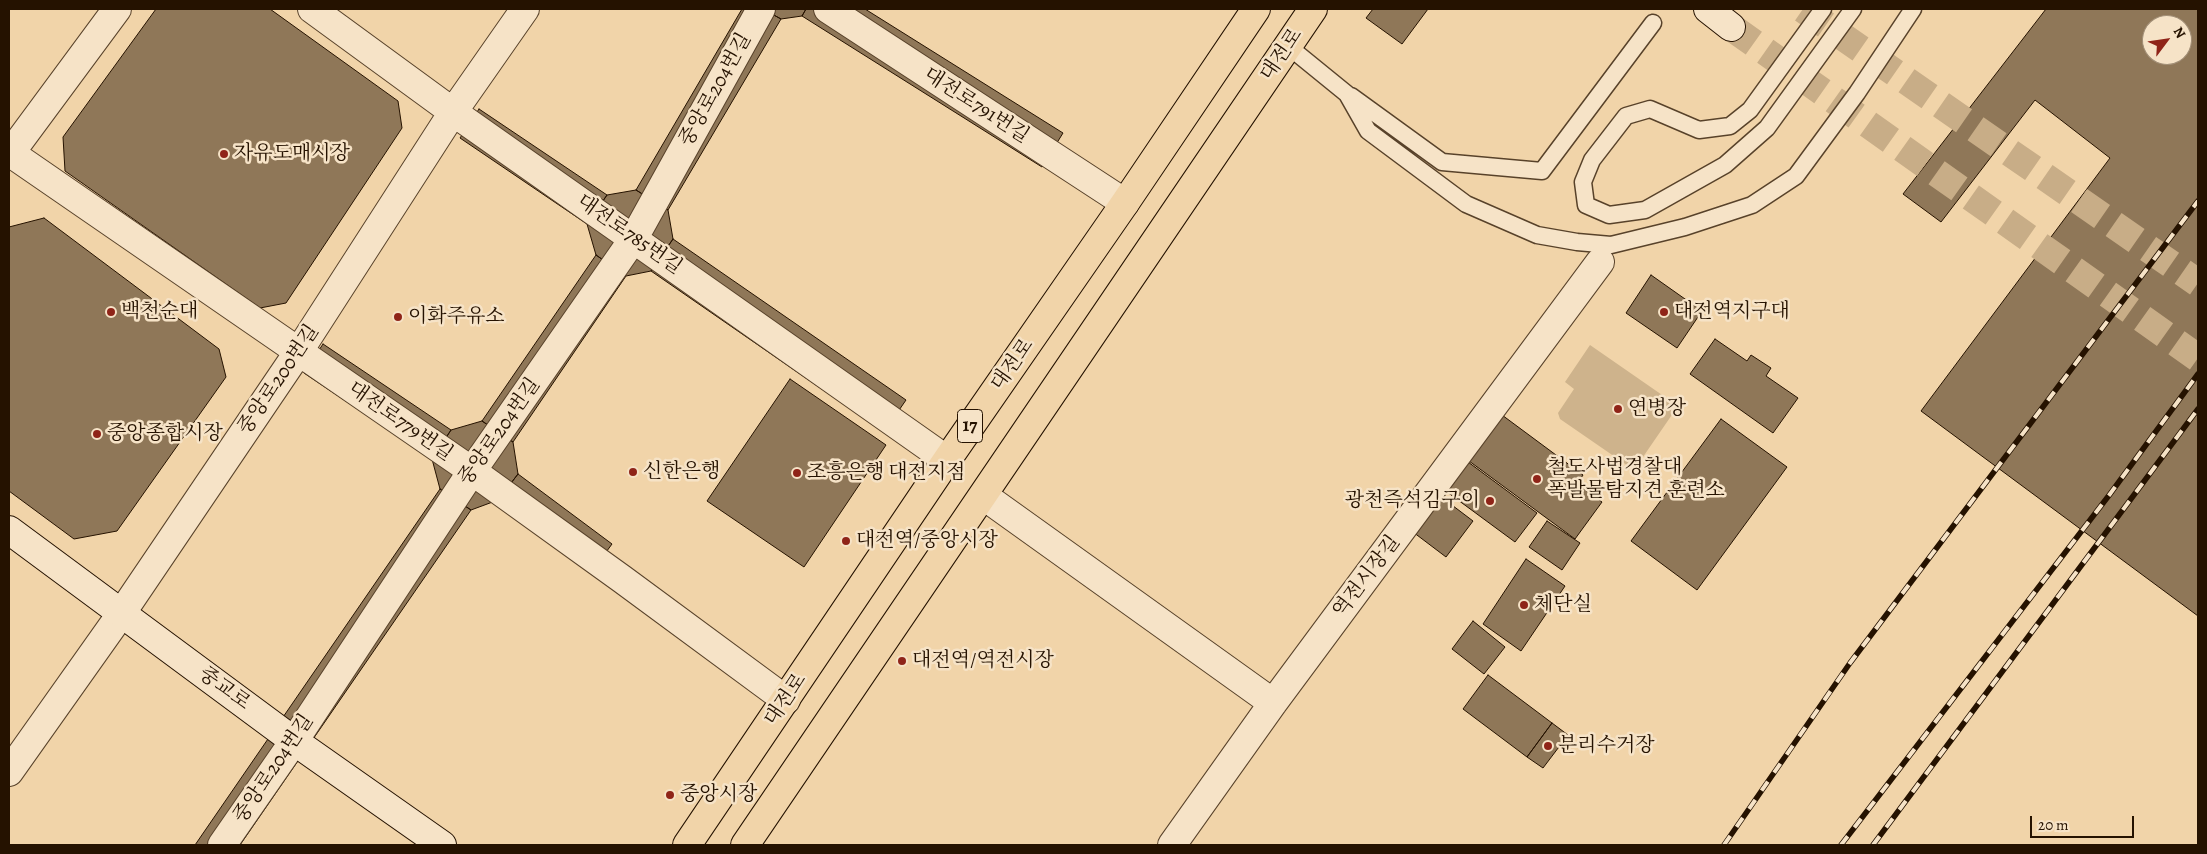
<!DOCTYPE html>
<meta charset="utf-8">
<style>
body{margin:0}
#map{position:relative;width:2207px;height:854px;overflow:hidden;background:#f1d4a9;font-family:Alegreya,serif}
canvas{display:block}
.frame{position:absolute;inset:0;border:10px solid #251200;pointer-events:none}
.north{position:absolute;left:2142px;top:15px;width:50px;height:50px;box-sizing:border-box;background:#f6e3c7;border:1px solid #a28f77;border-radius:50%;rotate:59deg;font-size:14px;font-weight:700;line-height:20px;text-align:center;color:#251200}
.north::after{content:'';display:block;margin:auto;width:18px;height:22px;background:#8f2418;clip-path:polygon(50% 0,100% 100%,50% 72%,0 100%)}
.scale{position:absolute;left:2030px;top:816px;width:104px;height:22px;box-sizing:border-box;border:2px solid #251200;border-top:0;padding-left:6px;font-size:15px;line-height:18px;white-space:nowrap;color:#251200;-webkit-text-stroke:4px #f6e3c7;paint-order:stroke}
</style>
<div id="map">
<canvas width="2207" height="854"></canvas>
<div class="frame"></div>
<div class="north">N</div>
<div class="scale">20 m</div>
</div>
<script>
const g = document.querySelector('canvas').getContext('2d');
g.lineJoin = 'round';
function fillPath(path, color) {
  g.fillStyle = color;
  g.fill(path, 'evenodd');
}
function poly(rows) {
  const path = new Path2D();
  for (const r of rows) {
    path.moveTo(r[0], r[1]);
    for (let i = 2; i < r.length; i += 2) path.lineTo(r[i], r[i + 1]);
  }
  return path;
}
function strokePath(path, color, width, dash) {
  g.strokeStyle = color;
  g.lineWidth = width;
  g.lineCap = dash ? 'butt' : 'round';
  g.setLineDash(dash || []);
  g.stroke(path);
}
function label(font, color, halo, rows, align = 'center') {
  g.font = font + ' Alegreya,"Noto Serif KR",serif';
  g.lineWidth = 5;
  g.setLineDash([]);
  g.textBaseline = 'middle';
  g.strokeStyle = halo;
  g.fillStyle = color;
  for (const [text, x, y, turn = 0] of rows) {
    g.save();
    g.translate(x, y);
    g.rotate((+turn || 0) * Math.PI / 180);
    g.textAlign = isNaN(turn) ? turn : align;
    if (halo) g.strokeText(text, 0, 0);
    g.fillText(text, 0, 0);
    g.restore();
  }
}
const green = poly([
 [1590,345,1678,406,1634,470,1560,419,1558,413,1574,389,1565,382]
]);
const building = poly([
 [156,9,270,9,398,101,402,128,286,303,260,308,65,171,63,137,156,9],
 [742,9,763,9,781,19,668,210,636,190,742,9],
 [763,9,806,9,802,16,781,19,763,9],
 [806,9,865,9,1063,133,1042,167,802,16,806,9],
 [1373,9,1428,9,1402,44,1366,18,1373,9],
 [2046,9,2198,9,2198,616,1921,411,2110,158,2035,100,1941,222,1903,194,2046,9],
 [2152,25,2182,25,2182,55,2152,55,2152,25],
 [479,109,607,195,587,224,460,138,479,109],
 [636,190,668,210,673,239,651,271,626,276,596,255,587,224,607,195,636,190],
 [44,218,219,349,226,377,117,531,74,539,9,491,9,227,44,218],
 [673,239,906,400,884,432,651,271,673,239],
 [596,255,626,276,513,442,482,421,596,255],
 [1651,275,1702,311,1677,348,1626,313,1651,275],
 [1715,339,1747,361,1751,355,1771,368,1766,376,1798,398,1773,433,1690,374,1715,339],
 [323,344,451,430,432,459,304,373,323,344],
 [790,379,886,445,804,567,707,501,790,379],
 [1502,415,1583,475,1577,484,1602,502,1575,539,1469,461,1502,415],
 [1721,419,1787,467,1697,590,1631,541,1721,419],
 [482,421,513,442,518,474,498,500,471,510,440,489,432,459,451,430,482,421],
 [1464,459,1537,513,1515,542,1443,489,1464,459],
 [518,474,612,544,593,570,498,500,518,474],
 [440,489,471,510,240,845,195,845,440,489],
 [1436,493,1473,521,1446,557,1409,529,1436,493],
 [1547,521,1580,543,1562,570,1529,547,1547,521],
 [1526,559,1565,586,1521,651,1483,624,1526,559],
 [1473,621,1505,647,1484,674,1452,649,1473,621],
 [1488,675,1552,723,1527,757,1463,709,1488,675],
 [1552,723,1568,735,1543,768,1527,757,1552,723]
]);
const secondaryTunnel = poly([
 [1803,9,2198,283],
 [1731,27,2198,358]
]);
const lane = poly([
 [1823,9,1750,110,1730,126,1699,130,1650,109,1626,116,1592,160,1583,182,1586,205,1609,215,1645,210,1725,165,1767,128,1853,9],
 [1288,46,1347,94,1368,131,1466,204,1537,235,1577,242,1611,245,1685,227,1752,205,1796,176,1857,93,1913,9],
 [1351,96,1442,162,1542,171,1653,23]
]);
const street = poly([
 [312,9,453,112,947,460],
 [828,9,1125,203],
 [9,152,472,471,622,579,786,700],
 [9,155,117,9],
 [984,496,1273,703],
 [9,772,121,614,299,351,453,112,525,9],
 [222,845,294,741,472,471,634,238,761,9],
 [1172,845,1273,703,1600,262]
]);
const secondary = poly([
 [1708,9,1731,27],
 [9,530,294,741,442,845]
]);
const primary = poly([
 [687,845,947,460,1125,203,1256,9],
 [745,845,1313,9]
]);
const rail = poly([
 [1724,845,1850,663,2198,201],
 [1841,845,2110,494,2198,374],
 [1873,845,2198,409]
]);
const markers = [
 [224,154,5,"#8f2418"],
 [111,312,5,"#8f2418"],
 [1664,312,5,"#8f2418"],
 [398,317,5,"#8f2418"],
 [1618,409,5,"#8f2418"],
 [97,434,5,"#8f2418"],
 [633,472,5,"#8f2418"],
 [797,473,5,"#8f2418"],
 [1537,479,5,"#8f2418"],
 [1490,501,5,"#8f2418"],
 [846,541,5,"#8f2418"],
 [1524,605,5,"#8f2418"],
 [902,661,5,"#8f2418"],
 [1548,746,5,"#8f2418"],
 [670,795,5,"#8f2418"]
];
const shields = [
 [970,426,25]
];
const shieldNames = [
 ["17",970,426]
];
const streetNames = [
 ["대전로",1282,55,-56],
 ["중앙로204번길",716,90,-61],
 ["대전로791번길",976,106,33],
 ["대전로785번길",629,235,35],
 ["대전로",1013,365,-55],
 ["중앙로200번길",279,380,-56],
 ["대전로779번길",400,422,35],
 ["중앙로204번길",500,432,-55],
 ["역전시장길",1367,577,-53],
 ["중교로",224,689,36],
 ["대전로",786,700,-56],
 ["중앙로204번길",274,769,-56]
];
const poiNames = [
 ["자유도매시장",234,154],
 ["백천순대",121,312],
 ["대전역지구대",1674,312],
 ["이화주유소",408,317],
 ["연병장",1628,409],
 ["중앙종합시장",107,434],
 ["철도사법경찰대",1547,468],
 ["폭발물탐지견 훈련소",1547,491],
 ["신한은행",643,472],
 ["조흥은행 대전지점",807,473],
 ["광천즉석김구이",1480,501,"right"],
 ["대전역/중앙시장",856,541],
 ["체단실",1534,605],
 ["대전역/역전시장",912,661],
 ["분리수거장",1558,746],
 ["중앙시장",680,795]
];
fillPath(green, '#ceb38c');
fillPath(building, '#8f7758');
strokePath(building, '#251200', 1);
strokePath(secondaryTunnel, '#c8ad87', 28, [28, 14]);
strokePath(lane, '#58422a', 19);
strokePath(street, '#58422a', 30);
strokePath(secondary, '#251200', 30);
strokePath(primary, '#251200', 30);
strokePath(lane, '#f6e3c7', 16);
strokePath(street, '#f6e3c7', 28);
strokePath(secondary, '#f6e3c7', 28);
strokePath(primary, '#f1d4a9', 28);
strokePath(rail, '#251200', 5.5);
strokePath(rail, '#f6e3c7', 4, [11]);
for (const [x, y, r, color] of markers) {
  const dot = new Path2D();
  dot.arc(x, y, r, 0, 2 * Math.PI);
  g.fillStyle = color;
  g.fill(dot);
  strokePath(dot, '#f6e3c7', 2);
}
for (const [x, y, w] of shields) {
  const box = new Path2D();
  box.roundRect(x - w / 2, y - 16.5, w, 33, 4);
  g.fillStyle = '#f6e3c7';
  g.fill(box);
  strokePath(box, '#251200', 1);
}
label('bold 19px', '#251200', null, shieldNames);
label('20px', '#251200', '#f6e3c7', streetNames);
label('20px', '#251200', '#f6e3c7', poiNames, 'left');
</script>
